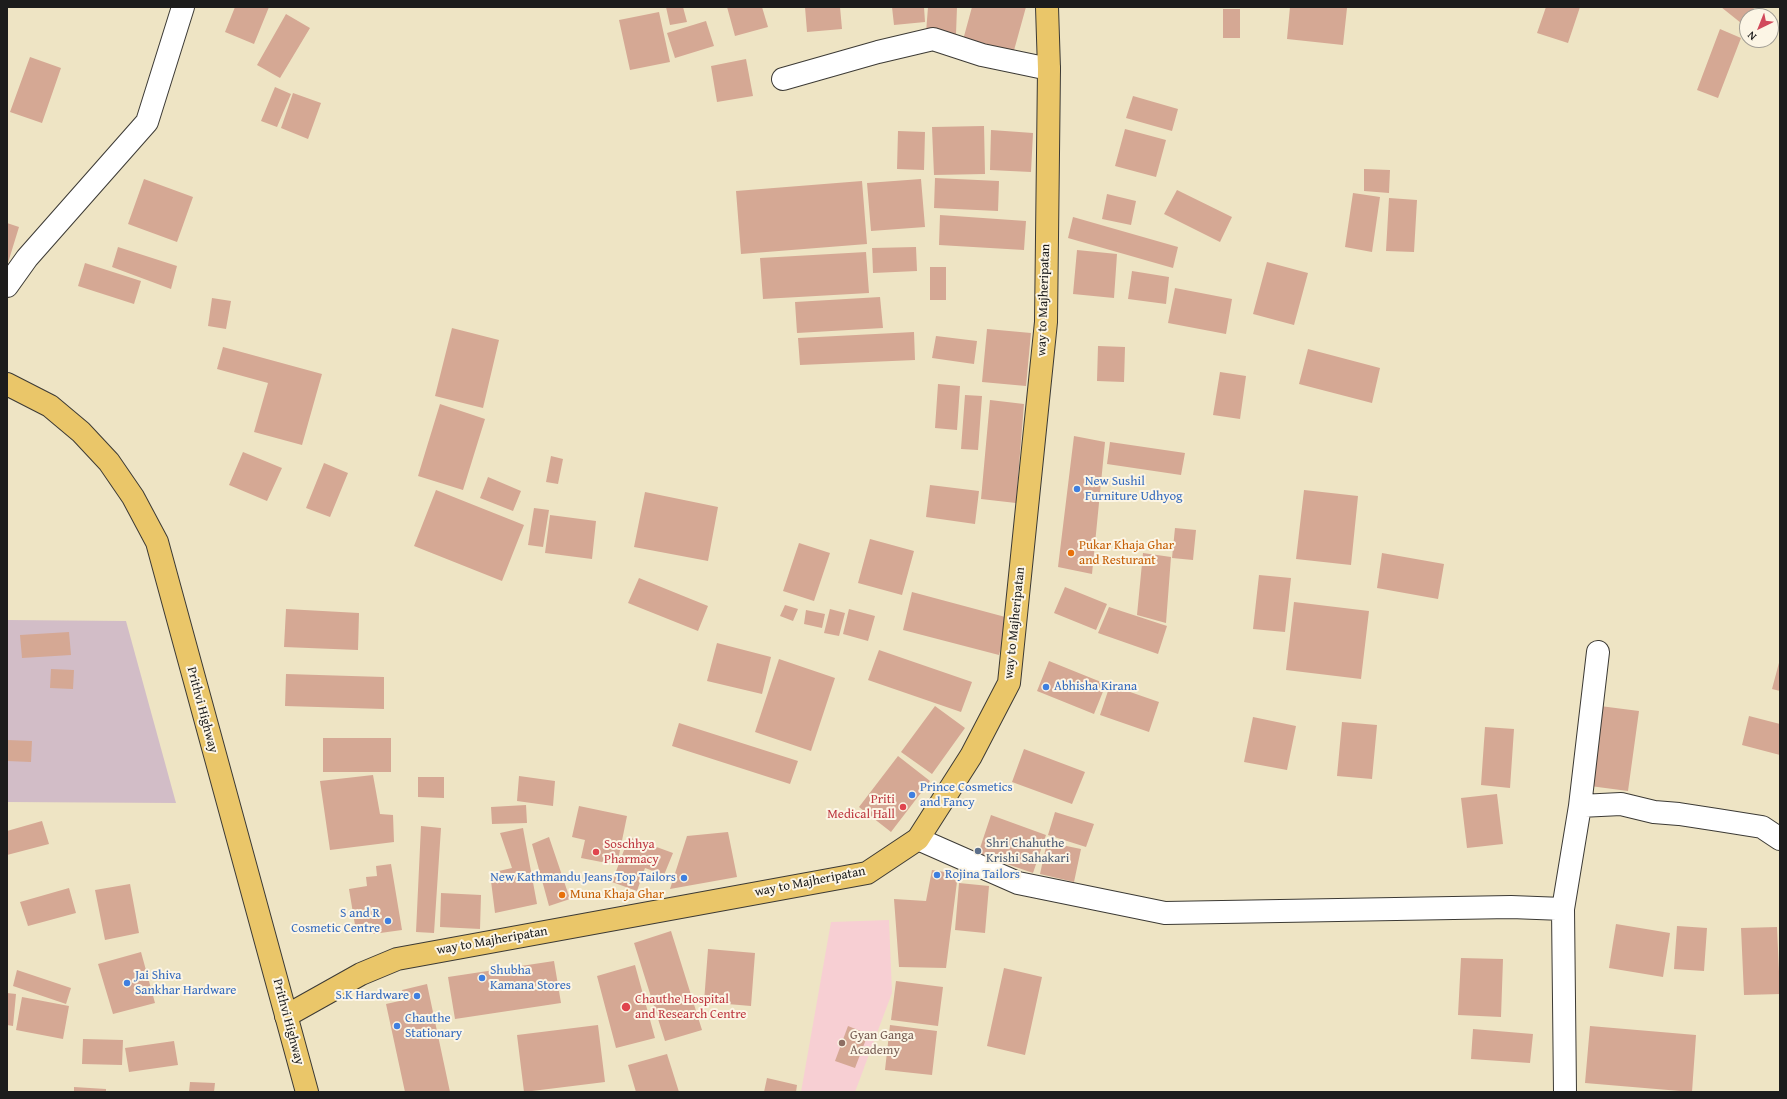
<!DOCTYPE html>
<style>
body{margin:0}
#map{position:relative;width:1787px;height:1099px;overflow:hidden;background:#eee4c4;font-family:"Gentium Book Plus",serif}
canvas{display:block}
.frame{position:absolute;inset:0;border:8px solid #1c1c1c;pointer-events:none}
.north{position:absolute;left:1739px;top:8px;width:40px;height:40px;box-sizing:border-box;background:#fcf5e5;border:1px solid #a29e95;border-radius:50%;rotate:223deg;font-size:11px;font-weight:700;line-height:16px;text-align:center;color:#1c1c1c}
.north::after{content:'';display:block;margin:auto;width:14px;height:18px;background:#d1495b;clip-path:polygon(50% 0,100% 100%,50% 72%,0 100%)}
</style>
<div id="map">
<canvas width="1787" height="1099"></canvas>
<div class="frame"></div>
<div class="north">N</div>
</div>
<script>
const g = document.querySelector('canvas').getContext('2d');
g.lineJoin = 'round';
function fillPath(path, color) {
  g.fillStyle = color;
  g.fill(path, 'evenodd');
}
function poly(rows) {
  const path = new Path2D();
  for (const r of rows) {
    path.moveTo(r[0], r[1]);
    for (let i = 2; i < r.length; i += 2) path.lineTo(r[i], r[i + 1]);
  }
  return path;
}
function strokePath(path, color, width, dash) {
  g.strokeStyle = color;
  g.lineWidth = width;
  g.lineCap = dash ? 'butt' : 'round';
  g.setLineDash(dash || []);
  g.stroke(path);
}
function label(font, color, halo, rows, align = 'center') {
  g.font = font + ' "Gentium Book Plus",serif';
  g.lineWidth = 4;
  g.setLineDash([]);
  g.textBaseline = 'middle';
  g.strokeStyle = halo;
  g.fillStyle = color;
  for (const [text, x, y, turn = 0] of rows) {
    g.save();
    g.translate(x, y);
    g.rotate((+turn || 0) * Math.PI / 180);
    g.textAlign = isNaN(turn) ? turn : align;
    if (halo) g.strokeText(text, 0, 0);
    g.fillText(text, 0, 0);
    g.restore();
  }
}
const built = poly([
 [889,920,892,993,855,1092,801,1092,831,922]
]);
const industrial = poly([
 [7,620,126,621,176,803,7,802]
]);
const building = poly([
 [235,7,269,7,254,44,225,32],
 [666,7,683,7,687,22,670,25],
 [727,7,762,7,768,27,735,36],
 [805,7,840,7,842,29,807,32],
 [892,7,924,7,925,22,894,25],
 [928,7,957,7,956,34,926,33],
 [972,7,1026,7,1013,54,963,40],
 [1290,7,1347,8,1343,45,1287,39],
 [1546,7,1580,7,1568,43,1537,33],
 [1721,7,1755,7,1741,23],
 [1223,9,1240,9,1240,38,1223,38],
 [659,12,670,62,630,70,619,20],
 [286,14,310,28,280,78,257,65],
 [706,21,714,46,675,58,667,33],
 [1720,29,1741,38,1718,98,1697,90],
 [30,57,61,68,42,123,10,112],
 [746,59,753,96,717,102,711,66],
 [275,87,291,94,277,127,261,121],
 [293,93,321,103,308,139,281,128],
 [1133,96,1178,109,1172,131,1126,118],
 [984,126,985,174,934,175,932,127],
 [1125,129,1166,140,1156,177,1115,166],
 [991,130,1033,133,1031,172,990,170],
 [898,131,925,132,924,170,897,169],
 [1364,169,1390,170,1389,193,1364,191],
 [935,178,999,181,998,211,934,208],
 [144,179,193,197,177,242,128,224],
 [921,179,925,227,871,231,867,183],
 [862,181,867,244,741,254,736,191],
 [1177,190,1232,217,1220,242,1164,214],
 [1353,193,1380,197,1372,252,1345,247],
 [1107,194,1136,201,1131,225,1102,219],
 [1389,198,1417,200,1414,252,1386,251],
 [940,215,1026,221,1024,250,939,245],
 [1073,217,1178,247,1173,268,1068,238],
 [7,223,19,227,7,266],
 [118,247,177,266,171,289,112,267],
 [916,247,917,271,873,273,872,248],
 [1077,250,1117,254,1114,298,1073,294],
 [866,252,869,293,763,299,760,258],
 [1267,262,1308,273,1294,325,1253,314],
 [85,263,141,281,134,304,78,286],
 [930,267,946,267,946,300,930,300],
 [1132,271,1169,277,1166,304,1128,299],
 [1175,288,1232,299,1226,334,1168,323],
 [880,297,883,328,797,333,795,302],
 [212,298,231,301,226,329,208,326],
 [452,328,499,340,483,408,435,396],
 [987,329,1031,333,1026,386,982,382],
 [914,332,915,360,800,365,798,338],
 [936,336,977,341,974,364,932,358],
 [1098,346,1125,347,1124,382,1097,381],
 [223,347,322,374,302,445,254,432,268,383,217,369],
 [1308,349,1380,368,1372,403,1299,384],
 [1220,372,1246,376,1240,419,1213,415],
 [938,384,960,386,957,430,935,428],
 [965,395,982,396,978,450,961,449],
 [990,400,1024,404,1016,503,981,499],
 [440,404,485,419,463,490,418,476],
 [1074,436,1105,442,1092,574,1058,567],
 [1110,442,1185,453,1181,475,1107,464],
 [243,452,282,468,267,501,229,485],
 [551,456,563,459,558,484,546,482],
 [324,463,348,473,330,517,306,508],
 [488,477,521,491,513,511,480,498],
 [930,485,979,491,975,524,926,517],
 [436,490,524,525,502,581,414,546],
 [1304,490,1358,496,1351,565,1296,559],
 [645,492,718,507,708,561,634,547],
 [534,508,549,510,543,547,528,545],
 [550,515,596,521,592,559,545,553],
 [1175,528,1196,530,1193,560,1172,558],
 [870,539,914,551,902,595,858,583],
 [799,543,830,553,814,601,783,591],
 [1143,553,1171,557,1166,623,1137,615],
 [1382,553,1444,564,1438,599,1377,588],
 [1259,575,1291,578,1285,632,1253,629],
 [639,578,708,606,698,631,628,603],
 [1065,587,1107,604,1096,630,1054,613],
 [912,592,1009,618,999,655,903,630],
 [1294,602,1369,611,1361,679,1286,670],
 [785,605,798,609,793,621,780,616],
 [1109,607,1167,626,1158,654,1098,633],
 [286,609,359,613,358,650,284,647],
 [830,609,845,613,839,636,824,633],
 [849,609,875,616,868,641,843,634],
 [806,610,825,614,822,628,804,624],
 [69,632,71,655,22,658,20,635],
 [717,643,771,657,762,694,707,681],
 [879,650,972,682,961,712,868,680],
 [779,659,835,678,811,751,755,732],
 [1780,659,1780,691,1772,689],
 [1049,661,1106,684,1094,714,1037,691],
 [51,669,74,670,73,689,50,688],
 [286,674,384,677,384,709,285,706],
 [1110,685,1159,702,1149,732,1100,715],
 [935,706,965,728,932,774,901,752],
 [1600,706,1639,711,1628,791,1590,786],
 [1749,716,1780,724,1780,755,1742,745],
 [1253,717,1296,726,1287,770,1244,762],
 [1342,722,1377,725,1372,779,1337,776],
 [679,723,798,761,790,784,672,746],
 [1485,727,1514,729,1510,788,1481,785],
 [323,738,391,738,391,772,323,772],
 [7,740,32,741,31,762,7,761],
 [1024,749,1085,772,1072,804,1012,782],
 [898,756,930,781,891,832,859,807],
 [373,775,380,814,393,815,394,842,330,850,320,781],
 [519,776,555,781,553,806,517,801],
 [418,777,444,777,444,798,418,797],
 [1497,794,1503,844,1467,848,1461,798],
 [526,805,527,823,492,824,491,807],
 [579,806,627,816,617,865,581,858,585,840,572,837],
 [1055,812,1094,824,1086,847,1048,835],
 [991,815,1046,835,1033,873,978,854],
 [42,821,49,844,7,855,7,831],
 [421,826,441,828,434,933,416,932],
 [523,828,537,904,495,913,490,873,512,868,500,833],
 [728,832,737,877,670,889,687,836],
 [549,837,570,899,549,906,532,844],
 [629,837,673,853,664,875,645,868,637,891,612,882],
 [1047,842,1081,849,1074,882,1040,874],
 [391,864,402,930,373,934,372,923,355,925,349,889,367,886,366,877,377,876,376,866],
 [932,870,958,874,946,968,899,967,894,899,926,901],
 [959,883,989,886,985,933,955,930],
 [130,884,139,933,105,940,95,890],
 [69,888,76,913,28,926,20,902],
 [441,893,481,895,480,929,440,927],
 [1616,924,1670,933,1663,977,1609,968],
 [1677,926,1707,928,1704,971,1674,969],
 [1777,927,1780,994,1744,995,1741,928],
 [671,931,702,1030,665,1041,634,943],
 [708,949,755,953,751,1006,704,1002],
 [141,952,155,1003,113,1014,98,964],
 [1461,958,1503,959,1501,1017,1458,1015],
 [554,961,561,1003,455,1019,448,977],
 [635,965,655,1038,616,1048,597,976],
 [1004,968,1042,977,1025,1055,987,1046],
 [17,970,71,988,66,1004,13,986],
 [896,981,943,987,938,1026,891,1020],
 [427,984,450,1092,405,1092,386,1004,404,1000,402,990],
 [7,993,16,994,13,1026,7,1025],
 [22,997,69,1006,63,1039,16,1030],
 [598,1025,605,1082,524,1092,517,1035],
 [890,1025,937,1031,932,1075,885,1070],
 [848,1026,868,1034,855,1068,835,1061],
 [1590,1026,1696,1035,1692,1092,1585,1083],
 [1473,1029,1533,1034,1530,1063,1471,1059],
 [83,1039,123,1040,122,1065,82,1064],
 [174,1041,178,1065,129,1072,125,1048],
 [667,1054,679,1092,636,1092,628,1065],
 [767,1078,797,1085,796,1092,764,1092],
 [190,1082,215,1083,214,1092,189,1092],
 [74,1087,106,1089,106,1092,74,1092]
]);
const street = poly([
 [783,79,878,52,933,39,982,55,1049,69],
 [7,286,27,258,147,122,183,7],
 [1580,806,1621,804,1654,812,1679,814,1718,820,1762,827,1780,839],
 [918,839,1018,883,1165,913,1511,907,1563,909],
 [1565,1092,1563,909,1580,806,1598,652]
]);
const primary = poly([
 [286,1016,361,974,397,959,867,873,918,839,971,756,1009,683,1046,322,1049,69,1047,7]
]);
const highway = poly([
 [7,384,50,406,81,432,109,462,133,497,157,542,307,1092]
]);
const markers = [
 [1077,489,4,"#3f7fe0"],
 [1071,553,4,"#e8710a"],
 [1046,687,4,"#3f7fe0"],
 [912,795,4,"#3f7fe0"],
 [903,807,4,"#e0444e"],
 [978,851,4,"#5c6f8a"],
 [596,852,4,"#e0444e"],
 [937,875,4,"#3f7fe0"],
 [684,878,4,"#3f7fe0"],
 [562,895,4,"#e8710a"],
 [388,921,4,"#3f7fe0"],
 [482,978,4,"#3f7fe0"],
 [127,983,4,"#3f7fe0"],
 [417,996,4,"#3f7fe0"],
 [626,1007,5,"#e0444e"],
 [397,1026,4,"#3f7fe0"],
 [842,1043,4,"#8d6e63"]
];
const streetNames = [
 ["way to Majheripatan",1044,300,-88],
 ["way to Majheripatan",1015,623,-84],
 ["Prithvi Highway",202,710,75],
 ["way to Majheripatan",810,882,-11],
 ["way to Majheripatan",492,941,-10],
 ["Prithvi Highway",288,1022,75]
];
const shopNames = [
 ["New Sushil",1085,482],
 ["Furniture Udhyog",1085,497],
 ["Abhisha Kirana",1054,687],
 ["Prince Cosmetics",920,788],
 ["and Fancy",920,803],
 ["Rojina Tailors",945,875],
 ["New Kathmandu Jeans Top Tailors",676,878,"right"],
 ["S and R",380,914,"right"],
 ["Cosmetic Centre",380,929,"right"],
 ["Shubha",490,971],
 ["Kamana Stores",490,986],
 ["Jai Shiva",135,976],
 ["Sankhar Hardware",135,991],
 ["S.K Hardware",409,996,"right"],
 ["Chauthe",405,1019],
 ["Stationary",405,1034]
];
const foodNames = [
 ["Pukar Khaja Ghar",1079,546],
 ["and Resturant",1079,561],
 ["Muna Khaja Ghar",570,895]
];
const healthNames = [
 ["Priti",895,800,"right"],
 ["Medical Hall",895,815,"right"],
 ["Soschhya",604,845],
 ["Pharmacy",604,860],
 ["Chauthe Hospital",635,1000],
 ["and Research Centre",635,1015]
];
const serviceNames = [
 ["Shri Chahuthe",986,844],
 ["Krishi Sahakari",986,859]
];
const educationNames = [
 ["Gyan Ganga",850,1036],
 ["Academy",850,1051]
];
fillPath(built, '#f7cfd3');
fillPath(industrial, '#d2bdc7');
fillPath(building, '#d5a894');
strokePath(street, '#3c3a35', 24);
strokePath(primary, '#3c3a35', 24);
strokePath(highway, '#3c3a35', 24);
strokePath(street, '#fff', 22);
strokePath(primary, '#eac669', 22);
strokePath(highway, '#eac669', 22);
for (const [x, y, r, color] of markers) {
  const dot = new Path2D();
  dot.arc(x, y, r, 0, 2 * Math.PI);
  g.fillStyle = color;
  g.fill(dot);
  strokePath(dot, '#fcf5e5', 1.5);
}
label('13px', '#1c1c1c', '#fcf5e5', streetNames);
label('13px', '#366cbe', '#fcf5e5', shopNames, 'left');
label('13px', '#c56008', '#fcf5e5', foodNames, 'left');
label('13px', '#be3a42', '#fcf5e5', healthNames, 'left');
label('13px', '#4e5e75', '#fcf5e5', serviceNames, 'left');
label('13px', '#785e54', '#fcf5e5', educationNames, 'left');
</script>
